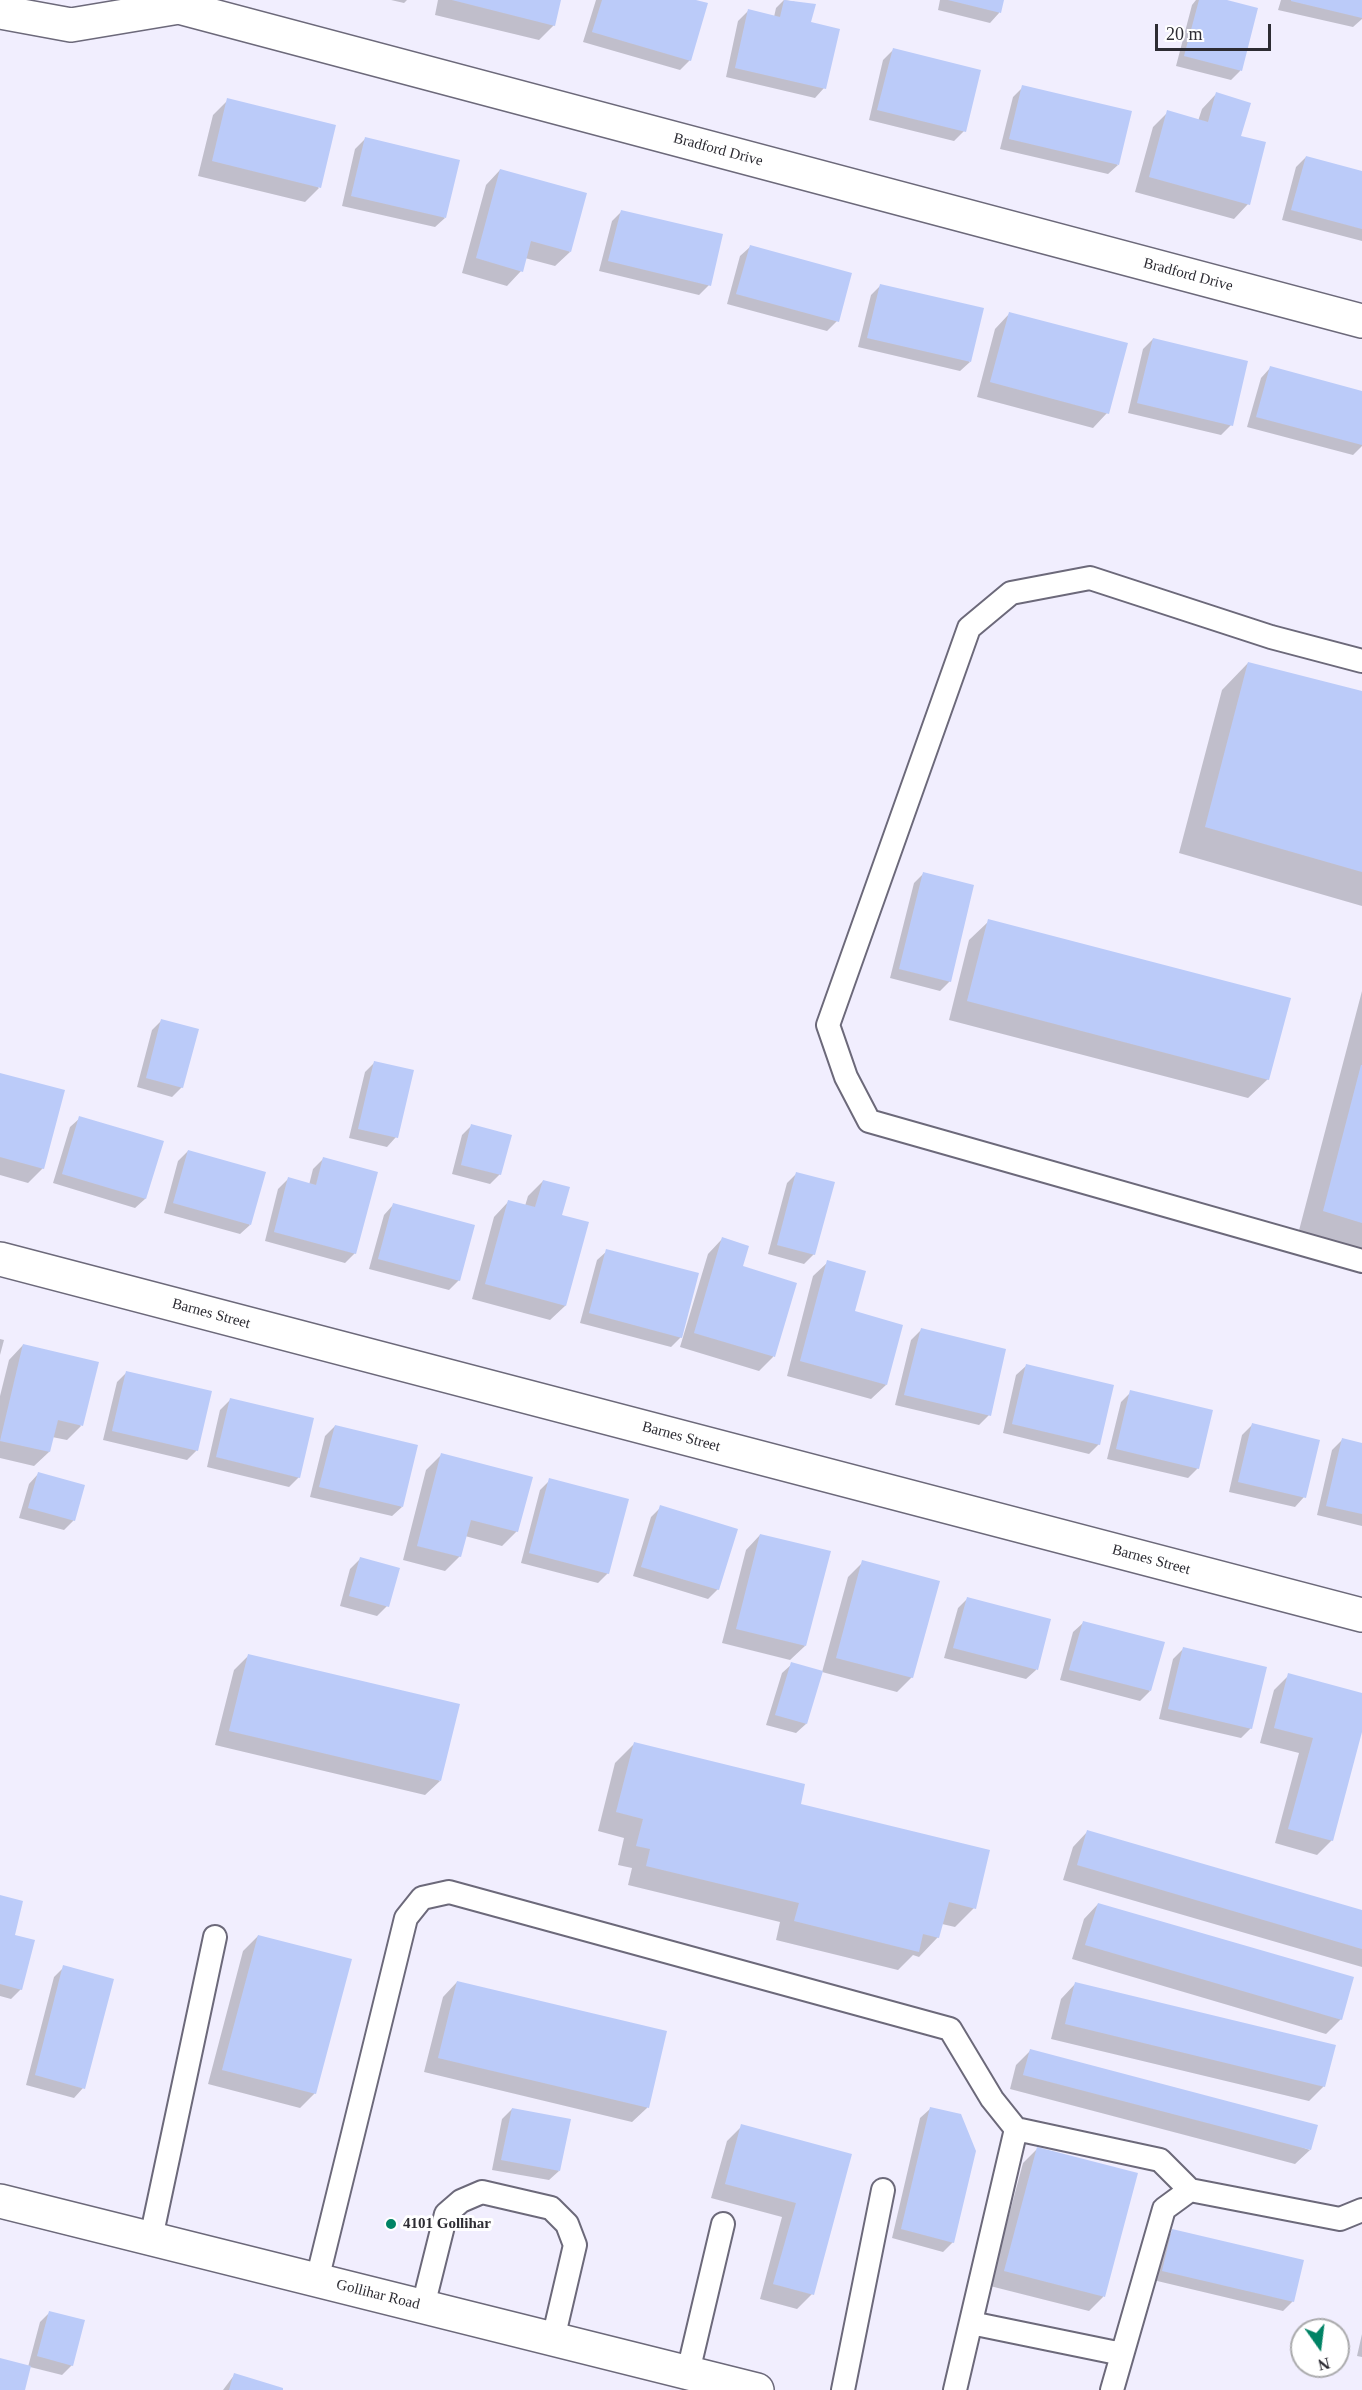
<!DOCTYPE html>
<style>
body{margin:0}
#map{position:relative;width:1362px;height:2390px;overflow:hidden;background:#f1eefe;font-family:"Times New Roman",serif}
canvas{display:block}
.north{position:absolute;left:1290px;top:2318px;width:60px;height:60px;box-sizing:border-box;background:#fff;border:2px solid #ababad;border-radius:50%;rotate:166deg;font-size:16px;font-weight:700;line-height:24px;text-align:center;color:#2d2c33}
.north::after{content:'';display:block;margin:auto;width:21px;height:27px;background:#008365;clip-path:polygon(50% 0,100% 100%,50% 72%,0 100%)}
.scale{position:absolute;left:1155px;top:24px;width:116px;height:27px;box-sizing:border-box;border:3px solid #2d2c33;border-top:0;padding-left:8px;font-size:18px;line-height:21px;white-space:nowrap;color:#2d2c33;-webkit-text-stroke:4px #fff;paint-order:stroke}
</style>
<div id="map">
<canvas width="1362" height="2390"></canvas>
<div class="north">N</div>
<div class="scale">20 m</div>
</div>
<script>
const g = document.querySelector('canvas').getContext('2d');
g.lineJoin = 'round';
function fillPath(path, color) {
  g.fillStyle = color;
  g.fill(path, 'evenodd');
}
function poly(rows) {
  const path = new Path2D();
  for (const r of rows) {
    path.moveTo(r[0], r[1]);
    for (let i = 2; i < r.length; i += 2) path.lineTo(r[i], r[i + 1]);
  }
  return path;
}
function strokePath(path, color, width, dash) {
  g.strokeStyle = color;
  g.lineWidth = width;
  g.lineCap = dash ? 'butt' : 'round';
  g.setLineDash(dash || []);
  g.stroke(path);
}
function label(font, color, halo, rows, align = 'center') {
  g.font = font + ' "Times New Roman",serif';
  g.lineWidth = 6;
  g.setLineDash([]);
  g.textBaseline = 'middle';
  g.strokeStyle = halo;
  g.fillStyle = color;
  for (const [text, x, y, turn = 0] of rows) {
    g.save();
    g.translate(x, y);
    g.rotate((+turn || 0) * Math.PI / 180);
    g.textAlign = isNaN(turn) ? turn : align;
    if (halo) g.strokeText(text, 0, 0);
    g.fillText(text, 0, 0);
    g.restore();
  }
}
const shadow = poly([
 [391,0,407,0,404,3],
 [438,0,560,0,554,25,539,40,435,15],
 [596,0,690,0,690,60,680,70,583,42],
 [784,0,814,5,809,23,824,88,815,98,726,77,738,21,748,11,774,17,776,8],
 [940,0,1002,0,999,13,990,23,938,10],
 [1196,0,1221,0,1256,9,1240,71,1231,80,1176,66,1192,5],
 [1281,0,1362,0,1362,19,1353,27,1278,10],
 [893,50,964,131,954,141,869,120,883,60],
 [1023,87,1118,165,1108,174,1000,149,1013,97],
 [1216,94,1248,204,1234,219,1135,192,1153,127,1168,112,1198,121,1202,109],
 [228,100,319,188,305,202,198,176,213,115],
 [365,139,445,218,435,227,342,206,355,149],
 [1306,157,1362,172,1362,241,1282,220,1296,167],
 [500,170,570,252,555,266,525,258,521,271,507,286,462,273,486,185],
 [622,211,709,285,699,295,599,271,612,221],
 [750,247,837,321,827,331,727,304,740,256],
 [881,285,970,362,960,371,858,347,871,295],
 [1009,314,1107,413,1093,428,977,397,995,329],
 [1153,339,1231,425,1221,435,1128,413,1143,349],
 [1270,368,1362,392,1362,446,1353,455,1247,427,1261,378],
 [1248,663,1362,692,1362,906,1179,853,1222,690],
 [923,874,950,981,940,991,890,978,914,883],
 [989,921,1268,1079,1248,1098,949,1020,969,940],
 [1362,991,1362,1256,1297,1238],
 [161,1021,182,1087,172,1097,137,1087,152,1030],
 [375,1062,396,1137,387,1147,349,1138,365,1072],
 [0,1074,43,1168,28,1183,0,1175],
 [80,1118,162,1142,145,1199,135,1208,53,1183,70,1127],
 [472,1125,500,1174,490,1184,452,1174,462,1135],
 [188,1151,250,1225,240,1234,164,1213,178,1161],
 [323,1159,355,1253,345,1263,265,1241,278,1189,288,1179,309,1185,313,1169],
 [797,1173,814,1254,804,1264,768,1254,787,1183],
 [543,1181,560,1216,565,1306,550,1320,472,1299,494,1217,508,1202,525,1206,528,1196],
 [393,1205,459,1280,449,1290,369,1269,384,1215],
 [722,1239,741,1267,795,1284,773,1357,759,1371,680,1347,708,1254],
 [607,1251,682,1336,671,1347,580,1323,597,1260],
 [828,1262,886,1385,871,1399,787,1376,813,1276],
 [921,1330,989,1415,979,1425,895,1405,911,1340],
 [0,1339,4,1340,0,1355],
 [23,1345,81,1426,67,1440,52,1437,49,1452,34,1466,0,1458,0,1396,9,1360],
 [1026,1366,1099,1444,1089,1454,1003,1433,1016,1375],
 [127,1372,197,1450,187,1460,103,1440,117,1382],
 [1131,1392,1198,1468,1188,1478,1107,1459,1121,1402],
 [230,1400,299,1477,289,1487,207,1467,220,1410],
 [1252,1425,1304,1497,1295,1507,1229,1492,1242,1435],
 [335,1426,402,1507,392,1516,310,1497,325,1436],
 [1342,1440,1362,1445,1362,1526,1317,1515,1332,1450],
 [441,1455,517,1531,502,1546,465,1536,460,1556,445,1571,403,1560,426,1470],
 [38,1474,74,1520,64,1530,19,1518,29,1484],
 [550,1480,608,1573,598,1583,521,1563,540,1490],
 [661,1507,718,1589,708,1599,633,1576,651,1517],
 [760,1535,805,1646,790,1660,722,1643,746,1550],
 [360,1559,387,1606,377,1616,340,1606,350,1569],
 [863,1562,912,1677,897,1692,822,1672,848,1577],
 [967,1599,1049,1620,1036,1670,1026,1679,944,1658,958,1608],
 [1083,1623,1150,1691,1140,1701,1060,1680,1073,1632],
 [1183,1649,1251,1728,1241,1738,1159,1719,1173,1659],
 [249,1655,440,1781,425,1795,215,1745,234,1670],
 [792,1664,806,1724,796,1733,766,1725,782,1673],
 [1289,1675,1362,1694,1362,1726,1332,1840,1317,1855,1275,1843,1299,1753,1260,1743,1274,1690],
 [634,1744,799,1805,974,1908,955,1927,942,1924,938,1937,919,1957,913,1955,898,1970,776,1940,780,1922,628,1885,632,1868,618,1865,624,1838,598,1831,615,1763],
 [1087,1832,1362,1912,1362,1967,1063,1880,1073,1847],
 [0,1897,13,1936,21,1989,11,1999,0,1996],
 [1098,1904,1341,2019,1326,2034,1072,1959,1084,1919],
 [258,1936,315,2093,300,2108,208,2084,243,1951],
 [64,1967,83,2088,74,2098,26,2085,54,1977],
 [457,1982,666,2032,647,2108,632,2122,424,2072,443,1997],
 [1075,1984,1324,2086,1309,2101,1051,2039,1061,1999],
 [1030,2051,1310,2150,1295,2164,1010,2089,1016,2065],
 [512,2109,559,2171,549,2180,492,2170,502,2119],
 [930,2109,953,2242,943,2252,892,2238,920,2118],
 [742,2126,850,2155,812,2294,797,2309,760,2299,782,2217,711,2198,727,2141],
 [1038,2148,1136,2174,1103,2297,1089,2311,990,2286,1023,2163],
 [1173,2231,1293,2301,1283,2311,1153,2280,1163,2241],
 [50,2312,72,2365,62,2375,30,2367,24,2390,0,2390,0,2360,28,2367,40,2322],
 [1362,2334,1362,2357,1357,2356],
 [235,2374,281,2390,223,2390]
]);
const building = poly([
 [452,0,561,0,555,26],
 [602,0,696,0,708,3,691,61,592,32],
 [784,0,816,4,811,22,840,29,826,89,735,68,748,9,780,17],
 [948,0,1004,0,1001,13],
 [1199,0,1227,0,1258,8,1242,71,1184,56],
 [1291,0,1362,0,1362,18,1291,1],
 [893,48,981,70,966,132,877,110],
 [1022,85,1132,111,1119,165,1009,139],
 [1216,92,1251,103,1241,136,1266,142,1250,205,1149,177,1167,110,1208,122],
 [227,98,336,125,321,188,212,161],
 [365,137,460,160,446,218,351,196],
 [1306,156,1362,171,1362,229,1291,210],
 [500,169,587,193,571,252,531,241,523,272,476,258],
 [621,210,723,234,711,286,608,261],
 [750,245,852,273,839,322,736,294],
 [880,284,984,308,971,362,867,338],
 [1009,312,1128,343,1109,414,990,382],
 [1153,338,1248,361,1233,426,1137,403],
 [1270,366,1362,391,1362,445,1256,417],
 [1248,662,1362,691,1362,872,1205,827],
 [923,872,974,885,951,982,899,969],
 [988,919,1291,998,1269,1080,967,1001],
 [161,1019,199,1029,183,1088,146,1078],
 [374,1061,414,1070,398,1138,358,1129],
 [1361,1065,1362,1065,1362,1223,1323,1211],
 [0,1073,65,1090,44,1169,0,1157],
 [79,1116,164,1141,146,1199,62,1174],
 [471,1124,512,1135,501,1175,461,1165],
 [188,1150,266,1172,251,1225,173,1203],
 [323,1157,378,1172,356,1254,274,1232,288,1177,316,1185],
 [796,1172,835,1182,815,1255,777,1245],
 [543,1180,570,1187,562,1215,589,1222,566,1306,485,1284,508,1200,535,1207],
 [393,1203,475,1225,460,1281,378,1259],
 [722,1237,749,1246,743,1266,797,1283,775,1357,694,1333],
 [606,1249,699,1273,682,1338,589,1313],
 [827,1260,866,1271,855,1311,903,1325,887,1385,800,1361],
 [921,1328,1006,1349,991,1416,904,1395],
 [23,1344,99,1362,83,1426,58,1420,50,1452,0,1441],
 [1026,1364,1114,1385,1100,1445,1012,1424],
 [126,1371,212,1391,198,1451,112,1431],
 [1130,1390,1213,1410,1199,1469,1116,1449],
 [230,1398,314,1418,300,1478,216,1457],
 [1252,1423,1320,1440,1306,1498,1238,1482],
 [335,1425,418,1445,403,1507,319,1487],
 [1342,1438,1362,1443,1362,1514,1326,1506],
 [441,1453,533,1477,518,1532,471,1520,461,1557,417,1546],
 [38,1472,85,1485,75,1521,28,1508],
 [549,1478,629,1499,609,1574,529,1553],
 [660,1505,738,1529,719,1590,641,1567],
 [760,1534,831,1551,806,1646,736,1629],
 [360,1557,400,1568,389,1607,349,1596],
 [862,1560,940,1581,913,1678,836,1658],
 [967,1597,1051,1619,1038,1670,953,1648],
 [1083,1621,1165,1642,1151,1691,1069,1670],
 [1183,1647,1267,1667,1252,1729,1168,1709],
 [248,1654,460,1704,441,1781,229,1731],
 [791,1662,823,1671,807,1724,775,1715],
 [1288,1673,1362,1693,1362,1732,1333,1841,1288,1829,1313,1738,1274,1728],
 [634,1742,805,1784,801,1804,990,1850,976,1909,949,1902,939,1938,923,1934,919,1952,794,1921,799,1903,646,1866,650,1849,636,1846,643,1819,616,1812],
 [1087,1830,1362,1910,1362,1949,1077,1865],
 [0,1895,23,1901,15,1935,35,1940,22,1990,0,1984],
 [1098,1903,1354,1977,1342,2020,1085,1945],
 [258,1935,352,1959,316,2094,222,2070],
 [63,1965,114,1979,85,2089,35,2075],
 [457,1981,667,2031,649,2108,438,2058],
 [1075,1982,1336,2045,1325,2087,1065,2024],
 [1030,2049,1318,2125,1311,2150,1023,2075],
 [930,2107,961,2114,976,2151,954,2243,901,2229],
 [512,2108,571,2119,560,2171,501,2160],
 [741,2124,852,2154,814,2295,773,2284,796,2203,725,2184],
 [1037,2147,1138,2173,1105,2297,1004,2271],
 [1172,2229,1304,2260,1294,2302,1162,2271],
 [49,2311,85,2320,73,2366,37,2356],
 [0,2358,31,2366,25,2390,0,2390],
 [234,2373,283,2388,283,2390,229,2390]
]);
const service = poly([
 [1362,661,1271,637,1090,578,1011,593,969,628,828,1025,846,1077,869,1121,1362,1261],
 [151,2238,215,1937],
 [317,2280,406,1918,422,1898,449,1892,950,2029,992,2099,1016,2129],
 [423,2306,446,2214,461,2201,482,2192,551,2208,567,2224,575,2245,553,2339],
 [971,2323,1122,2354],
 [688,2372,723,2224],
 [843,2390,883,2190],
 [955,2390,1016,2129,1160,2160,1190,2190],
 [1112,2390,1164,2209,1190,2190,1340,2219,1362,2210]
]);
const minor = poly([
 [0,12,71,25,179,7,1362,321],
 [0,1259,1362,1615]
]);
const secondary = poly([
 [0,2201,757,2390]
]);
const markers = [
 [391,2224,6,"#008365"]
];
const streetNames = [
 ["Bradford Drive",718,150,15],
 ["Bradford Drive",1188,275,15],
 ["Barnes Street",211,1314,15],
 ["Barnes Street",681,1437,15],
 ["Barnes Street",1151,1560,15],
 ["Gollihar Road",378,2295,14]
];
const poiNames = [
 ["4101 Gollihar",403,2224]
];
fillPath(shadow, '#0003');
fillPath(building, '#bbcbf9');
strokePath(service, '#6c697a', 26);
strokePath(minor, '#6c697a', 36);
strokePath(secondary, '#6c697a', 36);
strokePath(service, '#fff', 22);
strokePath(minor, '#fff', 33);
strokePath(secondary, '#fff', 33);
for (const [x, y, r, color] of markers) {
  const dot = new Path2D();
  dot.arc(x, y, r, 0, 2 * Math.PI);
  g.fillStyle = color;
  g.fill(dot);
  strokePath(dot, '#fff', 2);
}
label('15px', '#2d2c33', '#fff', streetNames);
label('bold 15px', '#2d2c33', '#fff', poiNames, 'left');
</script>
